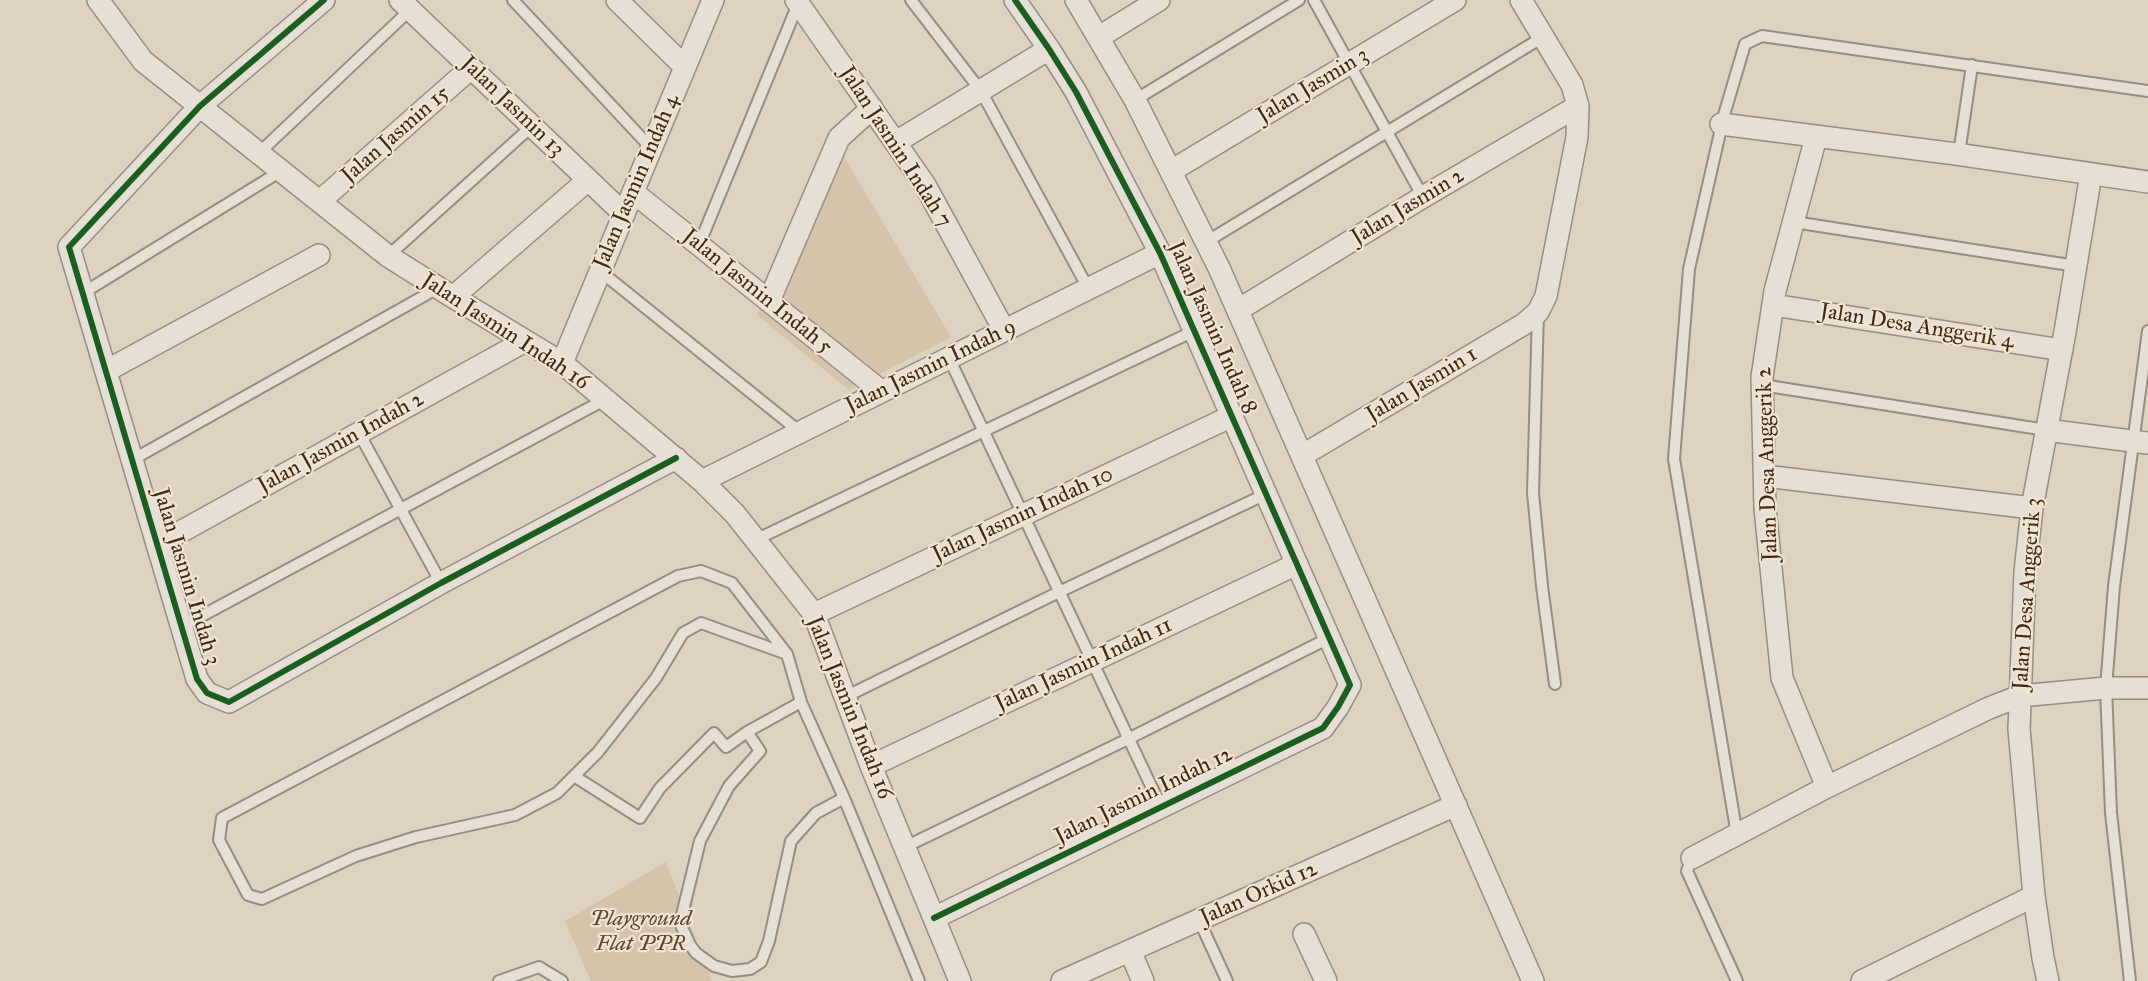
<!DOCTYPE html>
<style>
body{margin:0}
canvas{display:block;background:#ded2c0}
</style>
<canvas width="2148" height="981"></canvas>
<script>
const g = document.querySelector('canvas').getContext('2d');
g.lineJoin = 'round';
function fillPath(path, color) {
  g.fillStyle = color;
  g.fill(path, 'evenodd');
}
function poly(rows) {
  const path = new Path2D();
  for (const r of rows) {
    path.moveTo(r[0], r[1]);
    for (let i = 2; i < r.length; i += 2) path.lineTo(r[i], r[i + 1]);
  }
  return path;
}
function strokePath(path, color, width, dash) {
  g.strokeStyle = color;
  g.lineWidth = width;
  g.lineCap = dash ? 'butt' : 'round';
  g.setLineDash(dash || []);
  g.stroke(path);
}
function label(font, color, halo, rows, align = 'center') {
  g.font = font + ' "IM FELL Great Primer",serif';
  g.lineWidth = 4.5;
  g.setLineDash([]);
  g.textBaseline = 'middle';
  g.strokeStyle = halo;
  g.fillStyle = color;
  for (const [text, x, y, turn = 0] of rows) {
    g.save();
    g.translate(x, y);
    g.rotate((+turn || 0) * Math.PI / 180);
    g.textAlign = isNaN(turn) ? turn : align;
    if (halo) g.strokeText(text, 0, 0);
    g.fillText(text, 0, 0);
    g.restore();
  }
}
const green = poly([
 [832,137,951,337,849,390,757,315],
 [666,862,712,981,591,981,565,921]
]);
const service = poly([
 [513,0,651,148],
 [911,0,981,91,1088,288],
 [1314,0,1423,197],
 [1135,100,1299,0],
 [259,153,410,10],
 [1959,154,1972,65],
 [1794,222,2076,266],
 [1206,242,1543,37],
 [699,245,798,4],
 [388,256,532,126],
 [600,271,800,432],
 [83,293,281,171],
 [1538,312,1533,493,1542,586,1555,684],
 [949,358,1161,807],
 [1762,385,2046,430],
 [359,433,441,583],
 [132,460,438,288],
 [755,540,1194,331],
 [181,627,606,399],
 [787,654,701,623,683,633,656,678,598,752,557,793,515,815,416,837,356,856,262,899,248,895,219,840,222,818,678,576,701,571,732,583,787,654,801,702,844,798,919,981],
 [845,697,1059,592,1266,494],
 [747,732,760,751,729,786,700,841,682,915,681,925,690,945,696,953,714,966,732,971,750,969,761,962,769,941,791,841,816,813,844,798],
 [574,776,640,818,660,788,714,733,726,747,747,732,801,702],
 [1737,835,1674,459,1689,269,1724,115,1745,44,1762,36,2148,91],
 [905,847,1128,739,1329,638],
 [1692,858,1687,871,1737,981],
 [1199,920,1227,981],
 [499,981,539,967,562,981],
 [2130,981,2111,813,2106,688,2114,586,2148,331]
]);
const minor = poly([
 [98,0,143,61,388,256,453,297,562,363,702,481,735,514,814,614,871,766,960,981],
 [324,0,200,106,69,247,197,679,207,693,229,702,441,583,676,458],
 [400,0,624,214],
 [617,0,685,67],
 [796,0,925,185,1004,330],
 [1076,0,1135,100,1219,268,1533,981],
 [1099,37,1159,0],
 [1721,124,1956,154,2148,182],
 [1816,137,1775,291,1762,377,1765,508,1782,678,1827,787],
 [896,142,1049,49],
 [1171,171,1455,0],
 [633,192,881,391],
 [320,201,471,68],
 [453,297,588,180],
 [769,301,839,138,872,108],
 [1773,305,2062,350],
 [1238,310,1423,197,1578,106],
 [562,363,713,0],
 [106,371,319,255],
 [2046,430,2148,443],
 [1303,455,1524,324,1538,312,1546,296,1577,137,1578,106,1572,85,1521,0],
 [1765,476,2032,508],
 [702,481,1160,253],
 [157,545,525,341],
 [814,614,1232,416],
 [871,766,1297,564],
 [1692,858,1827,787,1989,708,2020,696,2106,688,2148,688],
 [934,918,1323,728,1338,707,1350,685,1160,253,1076,92,1049,49,1015,0],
 [1304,934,1326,981],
 [1130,951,1143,981],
 [1062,981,1456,805],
 [1862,981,2034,896],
 [2048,981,2043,958,2034,896,2019,729,2025,572,2032,508,2065,332,2091,174]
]);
const cycleway = poly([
 [324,0,200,106,69,247,197,679,207,693,229,702,441,583,676,458],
 [934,918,1323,728,1338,707,1350,685,1160,253,1076,92,1049,49,1015,0]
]);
const streetNames = [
 ["Jalan Jasmin 3",1313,86,-31],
 ["Jalan Jasmin 13",512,107,44],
 ["Jalan Jasmin 15",396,135,-41],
 ["Jalan Jasmin Indah 7",895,147,57],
 ["Jalan Jasmin Indah 4",637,182,-67],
 ["Jalan Jasmin 2",1408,207,-31],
 ["Jalan Jasmin Indah 5",757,292,39],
 ["Jalan Desa Anggerik 4",1917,327,9],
 ["Jalan Jasmin Indah 8",1212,328,66],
 ["Jalan Jasmin Indah 16",505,332,33],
 ["Jalan Jasmin Indah 9",931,367,-26],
 ["Jalan Jasmin 1",1422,385,-31],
 ["Jalan Jasmin Indah 2",341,443,-29],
 ["Jalan Desa Anggerik 2",1768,464,-92],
 ["Jalan Jasmin Indah 10",1023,515,-25],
 ["Jalan Jasmin Indah 3",186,577,73],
 ["Jalan Desa Anggerik 3",2028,594,-86],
 ["Jalan Jasmin Indah 11",1084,665,-25],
 ["Jalan Jasmin Indah 16",849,708,68],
 ["Jalan Jasmin Indah 12",1144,796,-26],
 ["Jalan Orkid 12",1259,894,-24]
];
const parkNames = [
 ["Playground",641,920],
 ["Flat PPR",641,945]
];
fillPath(green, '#d5c4ab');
strokePath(service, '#968e82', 14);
strokePath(minor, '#968e82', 24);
strokePath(service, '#e5dfd6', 10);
strokePath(minor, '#e5dfd6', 21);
strokePath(cycleway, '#1b5e20', 6);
label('22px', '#3d2b1f', '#f2e4ce', streetNames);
label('italic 22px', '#5a4738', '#f2e4ce', parkNames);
</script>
